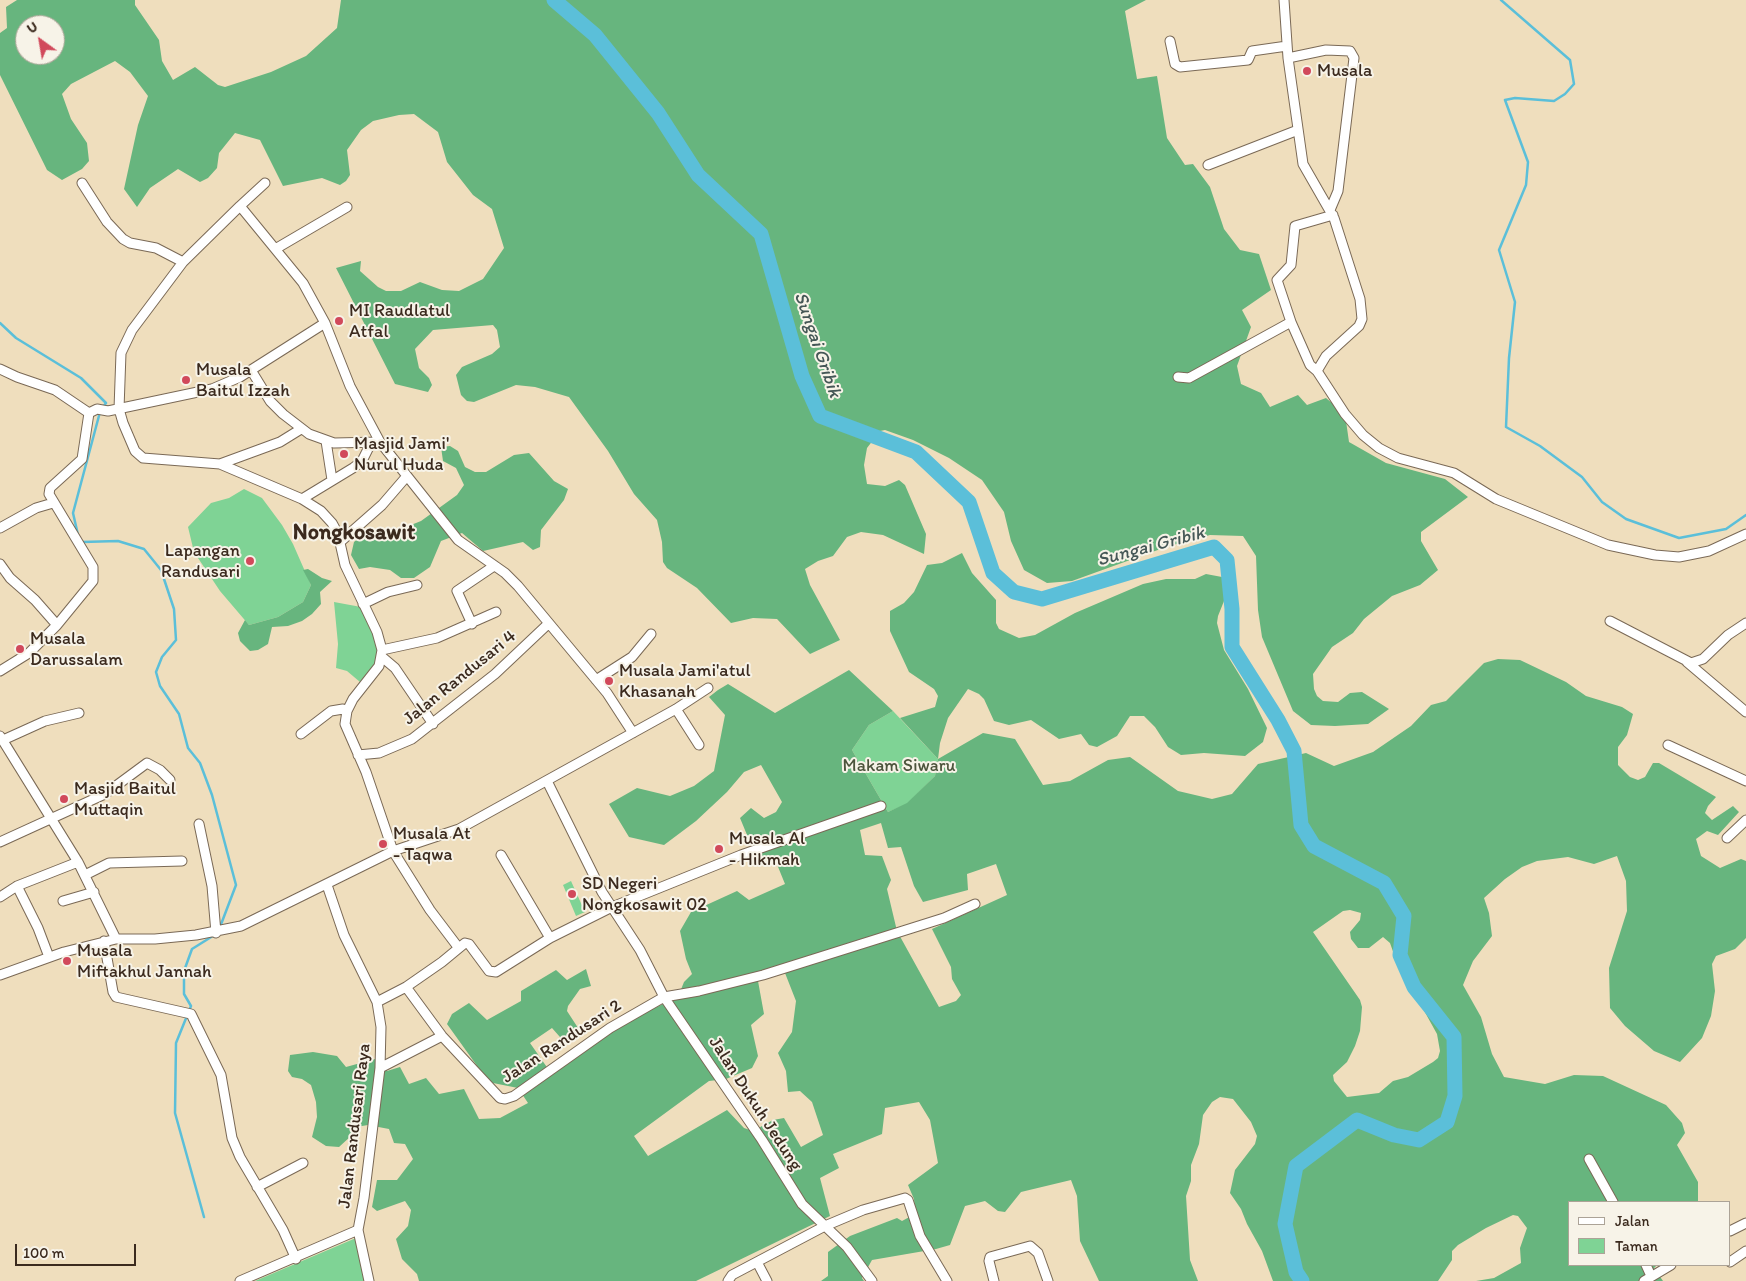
<!DOCTYPE html>
<style>
body{margin:0}
#map{position:relative;width:1746px;height:1281px;overflow:hidden;background:#efdebd;font-family:Itim,sans-serif}
canvas{display:block}
.legend{position:absolute;left:1568px;top:1201px;width:162px;height:65px;box-sizing:border-box;background:#f7f3e8;border:1px solid #aca397;margin:0;padding:6px 9px;list-style:none;font-size:15px;color:#3b2a1e}
.legend li{display:flex;align-items:center;gap:10px;height:25px}
.legend b{width:25px;border:1px solid #aca397}
.north{position:absolute;left:15px;top:15px;width:50px;height:50px;box-sizing:border-box;background:#f7f3e8;border:1px solid #aca397;border-radius:50%;rotate:328deg;font-size:14px;font-weight:700;line-height:20px;text-align:center;color:#3b2a1e}
.north::after{content:'';display:block;margin:auto;width:18px;height:22px;background:#d1495b;clip-path:polygon(50% 0,100% 100%,50% 72%,0 100%)}
.scale{position:absolute;left:15px;top:1244px;width:121px;height:22px;box-sizing:border-box;border:2px solid #3b2a1e;border-top:0;padding-left:6px;font-size:15px;line-height:18px;white-space:nowrap;color:#3b2a1e;-webkit-text-stroke:4px #f7f3e8;paint-order:stroke}
</style>
<div id="map">
<canvas width="1746" height="1281"></canvas>
<ul class="legend">
<li><b style="height:6px;background:#fff"></b>Jalan</li>
<li><b style="height:14px;background:#7fd395"></b>Taman</li>
</ul>
<div class="north">U</div>
<div class="scale">100 m</div>
</div>
<script>
const g = document.querySelector('canvas').getContext('2d');
g.lineJoin = 'round';
function fillPath(path, color) {
  g.fillStyle = color;
  g.fill(path, 'evenodd');
}
function poly(rows) {
  const path = new Path2D();
  for (const r of rows) {
    path.moveTo(r[0], r[1]);
    for (let i = 2; i < r.length; i += 2) path.lineTo(r[i], r[i + 1]);
  }
  return path;
}
function strokePath(path, color, width, dash) {
  g.strokeStyle = color;
  g.lineWidth = width;
  g.lineCap = dash ? 'butt' : 'round';
  g.setLineDash(dash || []);
  g.stroke(path);
}
function label(font, color, halo, rows, align = 'center') {
  g.font = font + ' Itim,sans-serif';
  g.lineWidth = 4;
  g.setLineDash([]);
  g.textBaseline = 'middle';
  g.strokeStyle = halo;
  g.fillStyle = color;
  for (const [text, x, y, turn = 0] of rows) {
    g.save();
    g.translate(x, y);
    g.rotate((+turn || 0) * Math.PI / 180);
    g.textAlign = isNaN(turn) ? turn : align;
    if (halo) g.strokeText(text, 0, 0);
    g.fillText(text, 0, 0);
    g.restore();
  }
}
const green = poly([
 [244,489,262,498,282,525,293,544,311,585,303,602,278,617,249,625,220,591,194,552,188,527,211,503,229,498],
 [334,602,361,607,379,649,379,659,360,682,347,671,336,668,338,644],
 [893,711,938,759,935,776,907,804,888,812,852,750,869,725],
 [571,881,585,912,576,916,563,885],
 [356,1238,365,1281,255,1281]
]);
const forest = poly([
 [17,0,135,0,135,5,159,40,162,61,173,80,195,67,218,85,225,87,271,72,306,56,337,28,341,0,1146,0,1125,11,1137,79,1157,76,1167,138,1185,165,1193,164,1210,187,1224,229,1240,250,1259,254,1271,290,1242,310,1251,327,1237,366,1241,384,1261,393,1270,407,1298,395,1307,405,1326,398,1345,414,1349,442,1386,463,1445,479,1468,497,1421,532,1421,541,1438,570,1420,585,1392,596,1364,619,1353,633,1332,647,1313,674,1314,689,1317,696,1323,701,1338,702,1350,693,1362,692,1389,709,1368,724,1335,726,1311,725,1293,711,1262,637,1258,610,1256,556,1243,536,1210,535,1166,547,1072,581,1047,583,1024,570,1011,541,1004,512,982,480,949,458,913,440,885,430,880,431,867,448,864,465,867,484,885,486,899,480,905,485,926,534,924,554,883,535,861,532,847,537,833,556,818,561,805,569,810,585,840,640,810,654,777,619,753,618,731,623,697,588,667,568,663,562,662,542,657,520,634,494,608,451,569,397,535,387,516,385,474,402,467,401,461,395,456,375,462,367,492,354,500,347,497,330,493,325,433,330,415,349,419,368,429,378,432,385,428,392,395,384,336,268,361,261,360,271,378,287,386,291,401,291,420,282,442,290,459,291,483,279,504,248,492,209,473,195,447,162,438,132,414,114,399,115,373,121,361,130,347,150,350,175,346,181,340,185,322,178,283,186,260,140,235,133,219,153,217,168,208,178,200,182,178,169,150,188,137,207,124,189,138,125,148,96,130,72,115,61,71,84,62,94,71,119,87,143,89,161,82,169,62,180,47,170,0,75,0,33,7,28,6,7],
 [25,25,55,25,55,55,25,55],
 [450,446,458,451,465,467,475,472,486,472,514,455,529,453,554,481,568,489,564,500,541,530,540,547,533,550,523,542,483,551,462,533,441,541,430,567,414,578,401,578,390,570,370,567,359,569,351,555,354,542,369,530,381,533,396,531,421,521,457,495,464,485,456,468,443,461,441,447],
 [962,553,972,573,996,600,996,623,999,629,1019,638,1035,635,1075,613,1143,584,1166,579,1195,579,1206,574,1222,577,1225,584,1224,601,1218,616,1217,623,1224,650,1248,689,1267,728,1263,742,1245,756,1204,753,1181,755,1168,747,1155,727,1144,716,1130,716,1117,736,1097,747,1089,745,1081,734,1059,739,1031,720,1009,725,994,721,984,699,979,694,968,689,948,718,940,743,938,759,983,733,1015,739,1043,785,1070,781,1108,760,1130,757,1178,791,1212,799,1232,794,1258,764,1306,753,1334,766,1373,752,1411,726,1431,705,1446,701,1484,663,1498,659,1520,660,1566,682,1586,696,1622,707,1633,714,1627,735,1618,747,1618,765,1630,777,1638,780,1645,777,1653,763,1659,763,1716,797,1708,806,1705,813,1712,820,1733,806,1739,812,1718,835,1707,831,1696,839,1701,856,1720,868,1741,859,1746,861,1746,938,1735,949,1716,956,1712,964,1715,991,1711,1016,1702,1038,1680,1062,1654,1051,1625,1026,1610,1008,1609,968,1627,911,1626,881,1617,856,1594,864,1568,857,1537,861,1522,867,1505,879,1484,898,1489,913,1492,936,1473,961,1463,985,1481,1017,1492,1054,1504,1077,1545,1084,1574,1075,1603,1076,1666,1105,1682,1123,1685,1133,1677,1145,1698,1182,1698,1202,1570,1202,1570,1265,1657,1265,1654,1268,1663,1281,1476,1281,1494,1278,1521,1263,1520,1248,1527,1228,1518,1216,1513,1215,1486,1228,1458,1245,1452,1251,1452,1260,1438,1281,1273,1281,1262,1251,1247,1224,1241,1209,1230,1193,1235,1170,1255,1144,1257,1136,1251,1122,1233,1099,1220,1097,1212,1102,1203,1115,1199,1144,1191,1165,1191,1181,1186,1196,1190,1260,1198,1281,1099,1281,1080,1241,1077,1196,1071,1180,1021,1192,1005,1212,998,1211,985,1201,965,1206,950,1245,936,1249,872,1260,862,1278,864,1281,821,1281,828,1276,828,1252,850,1236,897,1218,902,1221,915,1214,914,1199,908,1185,938,1163,930,1120,919,1102,885,1108,882,1134,833,1154,839,1168,820,1178,830,1216,696,1281,419,1281,417,1274,402,1259,396,1239,408,1226,411,1210,405,1201,377,1211,372,1207,377,1180,397,1180,413,1159,405,1144,394,1143,389,1129,368,1125,356,1127,351,1136,339,1147,326,1146,312,1137,317,1117,316,1102,311,1085,302,1079,292,1077,288,1071,290,1055,313,1052,337,1056,346,1067,375,1059,376,1065,387,1071,400,1067,409,1084,426,1078,439,1094,464,1089,479,1119,500,1118,528,1103,518,1088,493,1083,480,1070,447,1024,452,1014,469,1003,487,1020,521,1001,521,991,556,970,567,980,586,969,591,986,580,989,568,1006,567,1011,582,1034,567,1045,552,1028,530,1043,551,1073,629,1020,678,997,684,982,692,974,686,959,680,931,691,912,737,891,749,900,785,884,774,857,757,859,740,818,751,808,764,818,776,812,782,802,761,765,744,772,727,792,696,821,664,845,629,837,609,804,637,788,670,796,694,786,714,771,725,715,709,697,718,690,728,684,775,713,849,670,893,711,869,725,852,750,888,812,907,803,935,776,938,759,900,718,935,707,938,696,934,689,909,672,890,631,890,611,904,603,914,592,927,565,942,563],
 [881,823,888,848,901,847,914,886,923,902,968,890,967,874,996,864,1007,895,932,929,951,967,952,979,961,995,956,1001,939,1007,897,931,887,889,891,880,882,856,865,855,860,830],
 [1350,910,1361,913,1360,920,1350,932,1351,939,1358,948,1369,948,1383,937,1390,943,1396,960,1437,1034,1440,1051,1438,1058,1433,1062,1408,1077,1393,1081,1379,1093,1347,1097,1334,1081,1333,1075,1347,1062,1355,1046,1360,1031,1362,1007,1360,1000,1313,932,1343,911],
 [785,973,796,1001,792,1032,778,1053,786,1071,788,1092,800,1091,812,1102,823,1135,801,1147,784,1118,773,1120,753,1131,744,1128,727,1110,648,1156,634,1136,709,1081,726,1079,752,1068,758,1056,751,1025,764,1014,758,981],
 [308,569,322,578,332,581,320,592,321,604,312,614,302,621,288,626,272,627,268,644,258,650,250,651,240,641,238,633,245,620,249,625,278,617,303,602,311,585,303,570]
]);
const stream = poly([
 [1501,0,1570,60,1574,84,1565,94,1554,101,1515,98,1505,100,1528,162,1526,185,1499,250,1515,302,1509,358,1506,427,1540,446,1582,477,1602,502,1626,519,1679,538,1726,529,1746,515],
 [0,323,16,338,81,378,106,403,103,407],
 [78,535,73,513,100,412],
 [82,542,118,541,144,549,161,570,174,609,176,640,162,657,156,672,160,686,179,714,188,748,200,763,212,795,236,885,220,927],
 [204,1217,175,1113,176,1043,191,1006,184,994,184,971,192,949,216,934]
]);
const river = poly([
 [554,0,595,35,658,113,698,175,761,234,802,376,820,416,916,452,969,502,993,573,1014,592,1042,599,1214,547,1227,560,1232,609,1232,647,1278,720,1294,751,1301,825,1314,846,1384,883,1404,916,1400,955,1414,987,1454,1037,1455,1096,1447,1122,1419,1140,1394,1135,1357,1120,1296,1166,1285,1224,1296,1272,1302,1281]
]);
const minor = poly([
 [1284,0,1288,58,1303,164,1334,218,1360,299,1362,319,1359,326,1326,356,1317,371,1345,414,1363,435,1379,448,1398,458,1454,473,1496,499,1608,545,1655,555,1679,557,1709,551,1746,534],
 [1170,41,1175,64,1180,67,1248,60,1252,51,1287,46],
 [1288,58,1326,50,1350,51,1354,58,1338,191,1330,210],
 [1208,165,1298,130],
 [82,183,107,222,123,239,130,243,156,248,183,262],
 [240,206,265,183],
 [277,248,347,207],
 [1291,322,1277,280,1291,265,1295,226,1333,215],
 [0,369,17,377,55,390,89,413],
 [251,370,270,401,283,414,309,434,334,443,380,442],
 [1178,377,1189,378,1291,322,1310,365,1317,371],
 [89,413,97,409,108,411,212,389,240,377,325,323],
 [326,441,332,480],
 [220,464,280,442,301,429],
 [302,499,353,468,362,461,371,443],
 [0,528,36,508,53,503],
 [340,542,382,505,407,476],
 [0,564,10,578,35,600,57,625],
 [363,604,388,592,417,585],
 [1610,621,1691,663,1703,659,1728,635,1746,623],
 [472,624,457,591,494,566],
 [382,650,437,638,496,612],
 [382,657,395,668,433,724],
 [1687,662,1746,712],
 [0,671,29,653,57,625,93,581,93,567,49,494,50,488,82,459,89,413],
 [596,680,632,657,651,634],
 [676,709,699,745],
 [301,734,331,711,343,709,347,711],
 [0,736,78,862,116,939],
 [3,740,45,721,79,713],
 [1668,745,1746,781],
 [358,755,379,753,412,739,495,674,548,624],
 [547,781,602,892,640,950,664,997,762,1140,802,1204,847,1247,872,1281],
 [199,824,212,886,216,933],
 [1727,838,1746,820],
 [0,842,105,794,147,763,160,770,170,780],
 [501,855,550,938],
 [85,875,109,863,182,861],
 [327,885,344,935,377,1002,381,1027,380,1068,364,1198,358,1230,369,1281],
 [17,886,38,928,49,957],
 [0,897,17,886,78,862],
 [63,901,94,892],
 [104,941,113,992,116,997,191,1014,221,1075,232,1138,240,1157,283,1230,296,1259],
 [458,947,430,910,393,851,366,772,345,724,347,711,353,699,379,666,382,650,377,632,345,565,338,534,332,523,321,511,302,499,220,464,143,458,135,451,123,423,119,409,121,353,132,330,183,262,240,206,303,283,325,323,350,386,380,442,458,540,505,573,518,586,607,693,633,733],
 [0,975,64,952,116,939,155,939,196,935,241,926,393,851,459,829,676,709,708,688],
 [406,987,442,1036,500,1098,505,1099,514,1096,610,1028,664,997,699,991,763,975,944,918,975,904],
 [377,1002,406,987,442,962,465,943,469,944,489,971,496,972,550,938,612,907,741,855,881,806],
 [380,1068,442,1036],
 [1589,1159,1613,1202],
 [257,1187,303,1163],
 [1730,1231,1746,1223],
 [757,1262,767,1281],
 [1730,1262,1746,1251],
 [1646,1265,1651,1276],
 [240,1281,358,1230],
 [728,1281,732,1275,825,1226,863,1210,905,1198,908,1200,920,1236,947,1281],
 [994,1281,989,1261,990,1257,1030,1246,1038,1253,1048,1281],
 [1644,1281,1671,1265]
]);
const markers = [
 [1307,71,5,"#d1495b"],
 [339,321,5,"#d1495b"],
 [186,380,5,"#d1495b"],
 [344,454,5,"#d1495b"],
 [250,561,5,"#d1495b"],
 [20,649,5,"#d1495b"],
 [609,681,5,"#d1495b"],
 [64,799,5,"#d1495b"],
 [383,844,5,"#d1495b"],
 [719,849,5,"#d1495b"],
 [572,894,5,"#d1495b"],
 [67,961,5,"#d1495b"]
];
const poiNames = [
 ["Musala",1317,71],
 ["MI Raudlatul",349,311],
 ["Atfal",349,332],
 ["Musala",196,370],
 ["Baitul Izzah",196,391],
 ["Masjid Jami'",354,444],
 ["Nurul Huda",354,465],
 ["Lapangan",240,551,"right"],
 ["Randusari",240,572,"right"],
 ["Musala",30,639],
 ["Darussalam",30,660],
 ["Musala Jami'atul",619,671],
 ["Khasanah",619,692],
 ["Masjid Baitul",74,789],
 ["Muttaqin",74,810],
 ["Musala At",393,834],
 ["- Taqwa",393,855],
 ["Musala Al",729,839],
 ["- Hikmah",729,860],
 ["SD Negeri",582,884],
 ["Nongkosawit 02",582,905],
 ["Musala",77,951],
 ["Miftakhul Jannah",77,972]
];
const streetNames = [
 ["Jalan Randusari 4",460,678,-39],
 ["Jalan Randusari 2",562,1042,-33],
 ["Jalan Dukuh Jedung",755,1104,57],
 ["Jalan Randusari Raya",355,1126,-83]
];
const parkNames = [
 ["Makam Siwaru",899,766]
];
const waterNames = [
 ["Sungai Gribik",817,345,71],
 ["Sungai Gribik",1151,547,-15]
];
const districtNames = [
 ["Nongkosawit",354,533]
];
fillPath(green, '#7fd395');
fillPath(forest, '#67b57e');
strokePath(stream, '#5bbfd9', 2.5);
strokePath(river, '#5bbfd9', 15);
strokePath(minor, '#7a6956', 11);
strokePath(minor, '#fff', 9);
for (const [x, y, r, color] of markers) {
  const dot = new Path2D();
  dot.arc(x, y, r, 0, 2 * Math.PI);
  g.fillStyle = color;
  g.fill(dot);
  strokePath(dot, '#f7f3e8', 2);
}
label('18px', '#3b2a1e', '#f7f3e8', poiNames, 'left');
label('18px', '#3b2a1e', '#f7f3e8', streetNames);
label('18px', '#4c543c', '#f7f3e8', parkNames);
label('italic 19px', '#455756', '#f7f3e8', waterNames);
label('bold 22px', '#3b2a1e', '#f7f3e8', districtNames);
</script>
